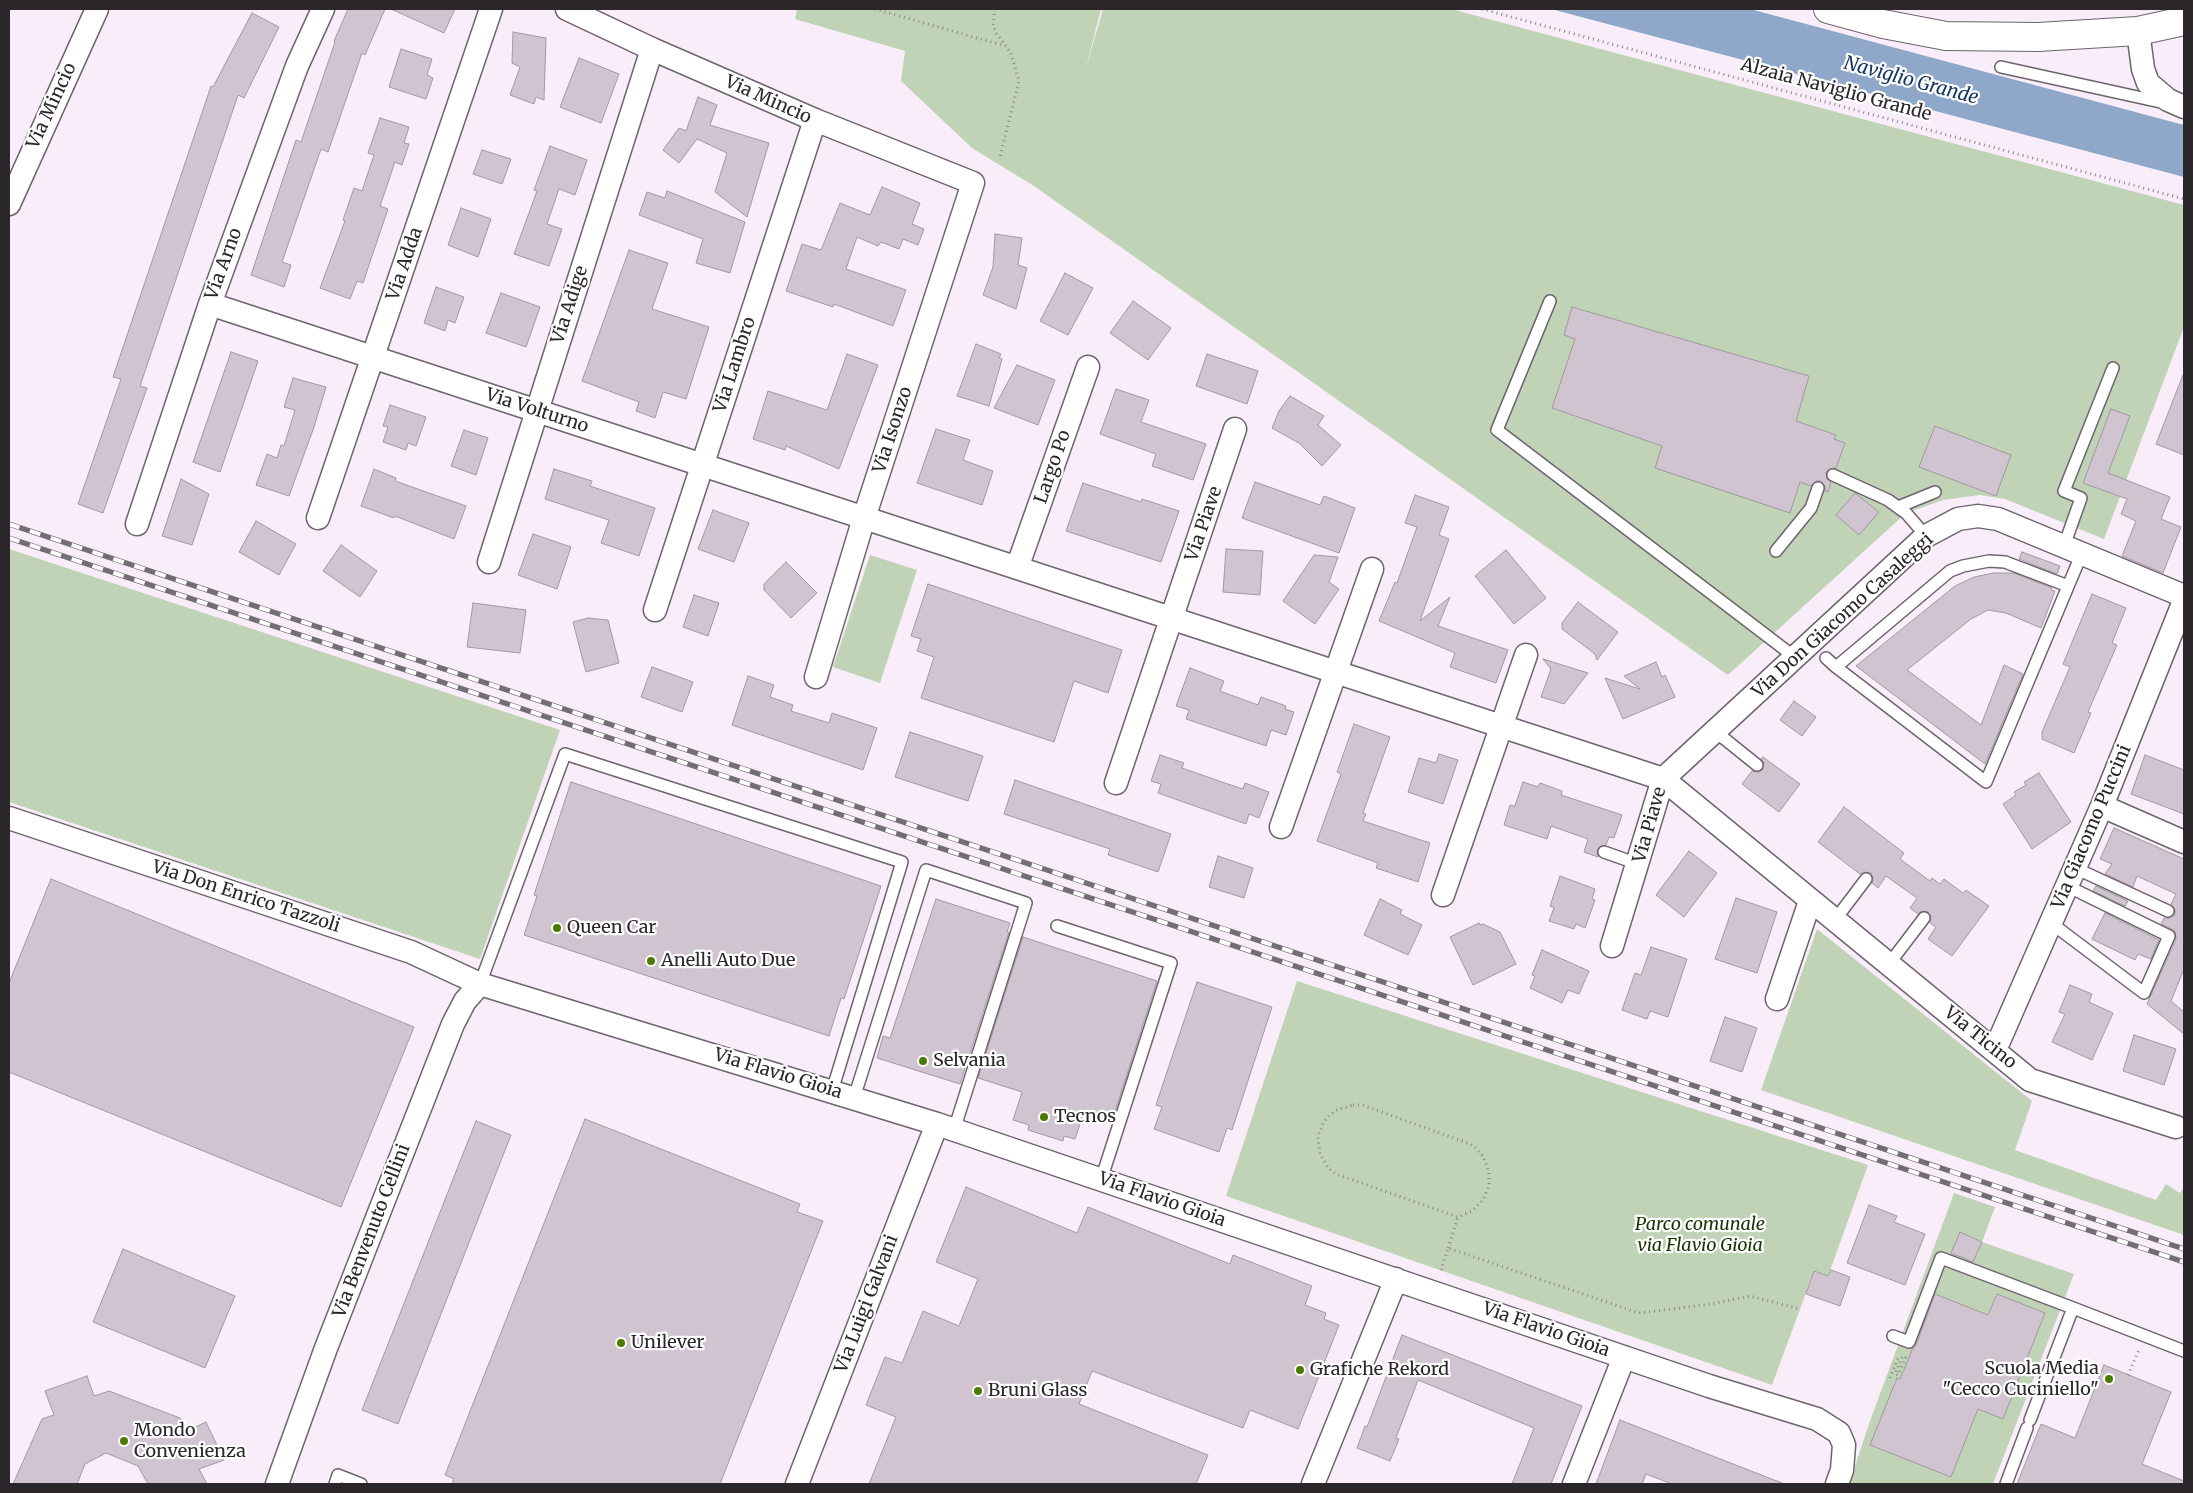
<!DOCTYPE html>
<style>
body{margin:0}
#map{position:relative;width:2193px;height:1493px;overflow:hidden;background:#f8edf8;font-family:Merriweather,serif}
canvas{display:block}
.frame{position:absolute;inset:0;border:10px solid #2a262a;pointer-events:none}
</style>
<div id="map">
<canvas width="2193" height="1493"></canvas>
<div class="frame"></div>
</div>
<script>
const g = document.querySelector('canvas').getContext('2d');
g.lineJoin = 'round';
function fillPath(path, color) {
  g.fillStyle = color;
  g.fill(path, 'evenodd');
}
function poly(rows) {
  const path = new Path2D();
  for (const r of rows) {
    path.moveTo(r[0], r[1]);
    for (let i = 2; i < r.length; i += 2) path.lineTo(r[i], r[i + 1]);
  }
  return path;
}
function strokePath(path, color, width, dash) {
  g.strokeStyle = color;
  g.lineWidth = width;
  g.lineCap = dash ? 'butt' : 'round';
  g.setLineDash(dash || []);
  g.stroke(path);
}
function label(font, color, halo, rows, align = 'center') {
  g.font = font + ' Merriweather,serif';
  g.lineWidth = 4.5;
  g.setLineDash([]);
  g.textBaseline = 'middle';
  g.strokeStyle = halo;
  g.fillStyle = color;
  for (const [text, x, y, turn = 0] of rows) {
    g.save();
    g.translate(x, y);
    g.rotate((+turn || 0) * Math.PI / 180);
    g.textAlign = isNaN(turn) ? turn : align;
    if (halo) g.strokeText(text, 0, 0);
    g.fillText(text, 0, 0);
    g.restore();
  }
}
const green = poly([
 [797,9,1101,9,1085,72,1103,9,1451,9,2184,205,2184,327,2104,539,2005,499,1980,495,1943,500,1906,513,1728,675,1034,186,972,148,901,81,905,51,795,19],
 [9,549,560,730,480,959,9,802],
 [870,555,917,570,880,683,833,667],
 [1817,929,2032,1101,2015,1150,2156,1200,2166,1184,2180,1193,2184,1187,2184,1235,1761,1090],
 [1297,981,1868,1165,1828,1276,1814,1271,1772,1385,1226,1196],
 [1954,1193,1995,1207,1982,1242,2074,1274,1993,1484,1849,1484,1870,1421]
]);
const water = poly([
 [1551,9,1750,9,2184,125,2184,177]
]);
const building = poly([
 [348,9,385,9,365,55,362,53,328,152,321,149,282,262,291,265,284,287,251,275,296,140,301,142,335,42,334,41,348,9],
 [391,9,455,9,444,33,391,9],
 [252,13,279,27,244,98,238,95,140,386,147,388,103,513,78,504,121,379,113,377,211,86,213,87,252,13],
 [513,32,546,38,544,100,536,97,534,104,510,95,520,67,512,63,513,32],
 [401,49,432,59,427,75,433,78,426,99,389,87,401,49],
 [579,58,619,74,601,123,560,107,579,58],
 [698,97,717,105,710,125,769,143,747,217,715,192,727,153,697,139,679,163,663,150,679,128,686,131,698,97],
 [380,118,409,127,404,143,409,144,402,165,395,162,380,206,388,209,370,262,363,283,357,281,350,299,320,288,345,221,343,220,354,188,362,191,374,155,368,153,380,118],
 [550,146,587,160,575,195,559,189,547,224,562,229,549,266,514,254,537,191,534,190,550,146],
 [482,150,511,159,502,184,473,174,482,150],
 [882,187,920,203,912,224,924,229,918,245,903,239,899,249,881,242,878,246,857,237,846,269,906,290,893,326,834,304,833,307,786,291,802,244,821,250,840,203,870,215,882,187],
 [667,191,745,222,730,273,696,263,703,239,639,215,647,192,665,198,667,191],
 [461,208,491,219,478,257,448,245,461,208],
 [995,234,1022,238,1018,265,1027,268,1016,309,983,295,993,267,995,234],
 [629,250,668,263,652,309,709,327,686,399,663,392,655,418,636,411,639,402,582,381,629,250],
 [1065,273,1093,288,1068,335,1040,321,1065,273],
 [436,287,464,297,455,323,448,320,445,331,424,323,436,287],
 [501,293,540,307,526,347,486,333,501,293],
 [1133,301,1171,328,1148,360,1110,333,1133,301],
 [1572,307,1809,376,1796,421,1836,435,1834,439,1845,443,1836,468,1829,469,1826,472,1827,479,1831,482,1828,492,1825,491,1825,486,1821,481,1816,481,1811,486,1800,482,1790,513,1655,468,1662,446,1552,408,1575,339,1564,335,1572,307],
 [976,344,1001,354,999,358,1002,359,989,406,957,396,976,344],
 [231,352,258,361,220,472,193,462,231,352],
 [847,354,878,365,839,469,786,446,785,450,753,439,768,391,827,410,847,354],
 [1207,354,1258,371,1247,404,1196,386,1207,354],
 [1017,365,1055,380,1038,425,994,408,1017,365],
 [2183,375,2184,375,2184,455,2156,444,2183,375],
 [293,378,326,387,314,427,289,496,256,485,267,454,277,458,281,445,284,446,295,410,284,407,293,378],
 [1116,389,1149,400,1141,422,1206,444,1193,480,1152,466,1156,454,1100,434,1116,389],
 [1290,396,1324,416,1318,425,1341,445,1322,466,1299,443,1272,428,1279,411,1290,396],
 [390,405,426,417,416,446,408,443,406,450,383,442,388,427,383,426,390,405],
 [2111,409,2130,416,2108,473,2170,497,2161,519,2181,527,2163,573,2122,556,2136,521,2121,514,2127,499,2083,483,2111,409],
 [1935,426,2011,455,1996,496,1919,467,1935,426],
 [936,429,970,440,963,460,993,471,982,505,917,483,936,429],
 [464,430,488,438,476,475,451,466,464,430],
 [374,469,396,478,395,481,466,506,454,539,395,516,394,518,361,506,374,469],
 [554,469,592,481,590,486,655,508,639,556,601,543,609,520,545,499,554,469],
 [181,479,209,494,192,545,162,536,181,479],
 [1255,482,1320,505,1324,496,1355,508,1339,553,1242,518,1255,482],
 [1083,483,1141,502,1142,499,1179,511,1161,562,1066,531,1083,483],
 [1855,493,1879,512,1859,535,1836,515,1855,493],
 [1415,495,1449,507,1439,535,1449,539,1420,621,1450,597,1438,626,1508,650,1496,683,1450,667,1455,653,1379,621,1395,582,1397,583,1417,527,1405,523,1415,495],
 [713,510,749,523,734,562,698,549,713,510],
 [256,521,296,544,279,575,239,552,256,521],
 [533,534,571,547,557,589,518,575,533,534],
 [341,545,377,571,360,597,323,571,341,545],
 [1226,549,1263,551,1260,595,1223,592,1226,549],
 [1506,550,1546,598,1514,624,1475,576,1506,550],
 [2022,552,2060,566,2057,574,2019,559,2022,552],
 [1314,555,1338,557,1329,582,1339,589,1315,624,1283,601,1314,555],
 [786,562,817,593,791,618,764,590,764,584,786,562],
 [1994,573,2014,573,2052,588,2051,590,2055,591,2041,628,2006,613,1988,610,1971,619,1907,670,1981,725,2004,665,2023,674,1985,764,1856,666,1955,586,1974,577,1994,573],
 [928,584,1122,650,1108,693,1074,681,1054,742,921,698,934,657,917,651,921,639,911,636,928,584],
 [2092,594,2126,608,2112,643,2117,645,2088,712,2091,713,2074,753,2042,739,2042,732,2070,667,2063,664,2092,594],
 [694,595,719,603,708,636,683,627,694,595],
 [1578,602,1618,632,1597,660,1595,654,1562,629,1562,623,1578,602],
 [473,603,526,610,520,653,467,647,473,603],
 [588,618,608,620,619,663,586,672,573,622,588,618],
 [1543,659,1588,673,1564,704,1541,697,1551,669,1543,659],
 [1656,662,1662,677,1665,675,1675,697,1623,719,1605,678,1640,689,1624,676,1656,662],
 [652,667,693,682,682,712,641,697,652,667],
 [1190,668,1224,681,1220,691,1258,705,1261,697,1286,706,1285,709,1294,712,1286,735,1271,730,1266,746,1186,719,1189,710,1176,706,1190,668],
 [748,676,774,685,770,697,793,705,791,711,829,723,832,713,877,728,863,770,732,725,748,676],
 [1794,701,1816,717,1802,736,1780,720,1794,701],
 [1354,724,1390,737,1363,813,1366,814,1363,821,1430,843,1418,882,1376,868,1378,863,1317,841,1341,774,1337,772,1354,724],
 [910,732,983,756,968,801,895,777,910,732],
 [1439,754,1458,760,1443,804,1408,792,1419,758,1436,763,1439,754],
 [1160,755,1184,763,1182,768,1222,782,1243,789,1245,783,1269,792,1259,818,1249,814,1246,824,1158,793,1161,784,1151,781,1160,755],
 [2145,755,2184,770,2184,814,2131,794,2145,755],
 [1763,757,1800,784,1779,812,1742,784,1752,771,1759,772,1763,769,1764,763,1761,759,1763,757],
 [2039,773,2071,822,2032,849,2003,804,2016,795,2014,792,2026,785,2024,782,2039,773],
 [1015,780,1171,834,1158,872,1108,855,1110,849,1004,814,1015,780],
 [571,782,881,886,844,999,841,998,829,1036,524,935,537,896,534,895,571,782],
 [1523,782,1538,787,1540,783,1562,791,1561,795,1622,815,1614,838,1609,837,1606,845,1599,847,1597,853,1598,857,1584,852,1588,839,1551,826,1547,839,1504,825,1510,805,1515,806,1523,782],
 [1844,807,1904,853,1900,859,1930,881,1932,878,1940,884,1944,879,1963,893,1966,890,1989,906,1952,956,1928,939,1936,927,1930,923,1931,916,1928,912,1922,911,1918,914,1910,908,1917,898,1886,876,1878,888,1872,883,1873,879,1871,873,1866,872,1860,874,1818,842,1844,807],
 [2114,828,2184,859,2184,969,2171,1001,2184,1012,2184,1034,2147,1004,2176,939,2175,931,2161,924,2164,918,2169,918,2175,915,2175,910,2171,904,2176,894,2137,876,2133,887,2105,874,2112,864,2100,859,2114,828],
 [1689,851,1717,873,1684,917,1656,895,1689,851],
 [1218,856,1253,868,1244,898,1209,887,1218,856],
 [1560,876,1595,889,1592,899,1595,900,1585,928,1576,924,1574,929,1549,921,1554,908,1550,906,1560,876],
 [51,879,414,1027,341,1207,9,1072,9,983,51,879],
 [2096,886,2128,901,2125,906,2093,891,2096,886],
 [1736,898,1777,912,1757,973,1715,959,1736,898],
 [936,899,1010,923,1007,932,1009,932,960,1084,877,1058,883,1036,890,1038,936,899],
 [1380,899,1402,910,1400,914,1422,925,1408,955,1364,935,1380,899],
 [2105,913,2159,940,2151,959,2138,954,2135,960,2092,939,2105,913],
 [1479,923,1480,925,1483,924,1500,932,1516,964,1473,985,1450,937,1479,923],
 [1023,937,1157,981,1112,1121,1084,1112,1075,1139,1064,1136,1063,1141,1028,1130,1029,1125,1013,1120,1022,1092,978,1078,1023,937],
 [1651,947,1687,959,1668,1017,1650,1011,1647,1019,1622,1010,1635,973,1641,975,1651,947],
 [1542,950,1589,971,1579,994,1568,990,1562,1003,1530,988,1535,976,1532,975,1542,950],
 [1197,982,1272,1007,1232,1130,1227,1128,1219,1152,1154,1129,1162,1107,1156,1105,1197,982],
 [2070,985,2092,994,2089,1002,2113,1013,2092,1060,2052,1042,2065,1014,2059,1012,2070,985],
 [1725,1017,1757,1028,1742,1072,1710,1061,1725,1017],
 [2134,1035,2176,1049,2164,1085,2123,1071,2134,1035],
 [585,1119,800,1204,797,1212,823,1221,720,1484,452,1484,454,1479,445,1475,585,1119],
 [476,1121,511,1135,398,1424,362,1410,476,1121],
 [966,1187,1077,1233,1088,1207,1230,1264,1233,1255,1312,1286,1305,1305,1326,1313,1324,1319,1339,1325,1298,1429,1250,1410,1243,1428,1092,1371,1079,1404,1208,1455,1196,1484,869,1484,896,1417,866,1405,885,1357,902,1363,923,1311,959,1326,978,1279,936,1262,966,1187],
 [1869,1205,1897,1216,1894,1222,1925,1234,1905,1285,1847,1263,1869,1205],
 [1960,1232,1982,1242,1973,1262,1951,1253,1960,1232],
 [123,1249,235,1296,205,1368,93,1322,123,1249],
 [1831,1270,1850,1277,1840,1306,1806,1294,1814,1271,1828,1276,1831,1270],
 [1935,1294,1988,1315,1997,1294,2045,1313,2003,1419,1978,1409,1951,1477,1870,1445,1897,1378,1900,1379,1913,1348,1916,1345,1935,1294],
 [1402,1335,1582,1406,1551,1484,1512,1484,1534,1428,1418,1380,1396,1438,1399,1439,1390,1461,1357,1448,1365,1426,1367,1427,1402,1335],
 [2104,1365,2171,1392,2142,1464,2184,1481,2184,1484,2017,1484,2041,1424,2075,1438,2104,1365],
 [87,1376,94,1396,109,1391,180,1418,189,1430,206,1422,224,1460,199,1469,207,1484,148,1484,138,1466,106,1453,85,1464,77,1484,13,1484,42,1419,54,1415,45,1391,87,1376],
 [1620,1420,1782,1483,1782,1484,1672,1484,1646,1474,1642,1484,1596,1484,1620,1420]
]);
const path = poly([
 [875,9,1005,46],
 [995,9,993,25,996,33,1011,53,1019,81,1000,157],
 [1482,9,2184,199],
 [1353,1105,1362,1105,1473,1145,1483,1156,1489,1171,1489,1186,1483,1200,1472,1211,1458,1217,1336,1174,1329,1169,1320,1154,1318,1137,1324,1121,1330,1115,1337,1110,1353,1105],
 [1448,1248,1458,1217],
 [1441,1270,1448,1248,1639,1313,1711,1304,1750,1296,1800,1309],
 [1902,1357,1895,1374,1898,1375,1906,1357],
 [2128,1375,2139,1350],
 [1890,1378,1899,1355]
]);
const lane = poly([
 [2001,67,2165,103],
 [1550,301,1497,430,1796,658],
 [1833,475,1888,500,1906,513,1926,536],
 [1898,507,1935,492],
 [2064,546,2081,498,2064,491,2113,368],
 [1776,551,1811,508,1818,488],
 [2068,586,2005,562,1989,561,1963,566,1950,571,1836,667,1986,782,2082,553],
 [1826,658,1836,667],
 [1716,732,1757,765],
 [1604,852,1638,864],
 [2075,868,2168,911],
 [1835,920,1866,879],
 [2051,923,2144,993,2169,936,2067,886],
 [1057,926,1171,963,1101,1180],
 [1889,964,1924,918],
 [480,984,565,754,902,862,832,1091],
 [854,1098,926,870,1026,903,954,1130],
 [2073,1308,2184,1351],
 [1893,1336,1909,1342,1941,1258,2073,1308,2030,1420],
 [335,1484,338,1475,361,1484],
 [2006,1484,2027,1428]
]);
const street = poly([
 [567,9,652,49,815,120,973,183,864,518,816,677],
 [2138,31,2143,69,2148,83,2168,100,2184,107],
 [9,204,97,9],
 [210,304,1663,779,2030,1080,2176,1127],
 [318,518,491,9],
 [137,524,210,304,297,66,323,9],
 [489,562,652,49],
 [1017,568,1088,367],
 [655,610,815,120],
 [1663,779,1926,536,1958,519,1978,516,1998,519,2184,596],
 [1116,783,1235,429],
 [2102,806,2184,842],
 [9,818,411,952,480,984,937,1124,1709,1386,1817,1419,1839,1433,1844,1445,1842,1470,1837,1484],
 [1281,827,1372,569],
 [1443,895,1526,655],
 [1612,946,1663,779],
 [1777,999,1810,901],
 [1995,1050,2102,806,2184,601],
 [277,1484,326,1348,453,1024,465,1001,480,984],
 [797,1484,937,1124],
 [1313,1484,1396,1279],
 [1574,1484,1624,1357]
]);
const secondary = poly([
 [1828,9,1883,24,1946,36,2038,37,2138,31,2184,21]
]);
const rail = poly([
 [9,524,2184,1249],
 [9,538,2184,1262]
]);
const markers = [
 [557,928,5,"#4a7a00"],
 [651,961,5,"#4a7a00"],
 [923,1061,5,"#4a7a00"],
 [1044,1117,5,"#4a7a00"],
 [621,1343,5,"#4a7a00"],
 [1300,1370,5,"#4a7a00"],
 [2109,1379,5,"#4a7a00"],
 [978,1391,5,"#4a7a00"],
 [124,1441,5,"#4a7a00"]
];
const streetNames = [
 ["Alzaia Naviglio Grande",1836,90,15],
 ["Via Mincio",768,100,24],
 ["Via Mincio",52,106,-65],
 ["Via Arno",224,264,-70],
 ["Via Adda",405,264,-71],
 ["Via Adige",570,305,-72],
 ["Via Lambro",735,365,-72],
 ["Via Volturno",537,411,18],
 ["Via Isonzo",893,430,-72],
 ["Largo Po",1053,467,-71],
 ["Via Piave",1204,524,-71],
 ["Via Don Giacomo Casaleggi",1843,616,-42],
 ["Via Piave",1650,825,-74],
 ["Via Giacomo Puccini",2092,827,-67],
 ["Via Don Enrico Tazzoli",246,897,18],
 ["Via Ticino",1980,1038,39],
 ["Via Flavio Gioia",778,1074,17],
 ["Via Flavio Gioia",1162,1200,19],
 ["Via Benvenuto Cellini",372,1231,-69],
 ["Via Luigi Galvani",867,1304,-69],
 ["Via Flavio Gioia",1546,1330,19]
];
const poiNames = [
 ["Queen Car",567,928],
 ["Anelli Auto Due",661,961],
 ["Selvania",933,1061],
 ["Tecnos",1054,1117],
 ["Unilever",631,1343],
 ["Scuola Media",2099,1369,"right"],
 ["\"Cecco Cuciniello\"",2099,1390,"right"],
 ["Grafiche Rekord",1310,1370],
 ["Bruni Glass",988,1391],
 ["Mondo",134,1431],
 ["Convenienza",134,1452]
];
const parkNames = [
 ["Parco comunale",1700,1225],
 ["via Flavio Gioia",1700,1246]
];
const waterNames = [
 ["Naviglio Grande",1911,81,15]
];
fillPath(green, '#c0d3b6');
fillPath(water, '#8fa8c9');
fillPath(building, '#cfc4cf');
strokePath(building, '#a298a2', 1);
strokePath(lane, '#6d646d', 14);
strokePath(street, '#6d646d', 25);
strokePath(secondary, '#6d646d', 30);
strokePath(path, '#8d858d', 3, [1, 4]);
strokePath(lane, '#fff', 11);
strokePath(street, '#fff', 22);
strokePath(secondary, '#fff', 28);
strokePath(rail, '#746d74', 5.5);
strokePath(rail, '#fff', 4, [11]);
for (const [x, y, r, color] of markers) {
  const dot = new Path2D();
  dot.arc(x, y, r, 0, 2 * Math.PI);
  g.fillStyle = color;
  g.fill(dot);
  strokePath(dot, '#fff', 2);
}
label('18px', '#2a262a', '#fff', streetNames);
label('18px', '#2a262a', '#fff', poiNames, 'left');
label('italic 18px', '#173400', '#fff', parkNames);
label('italic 19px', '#173863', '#fff', waterNames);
</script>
